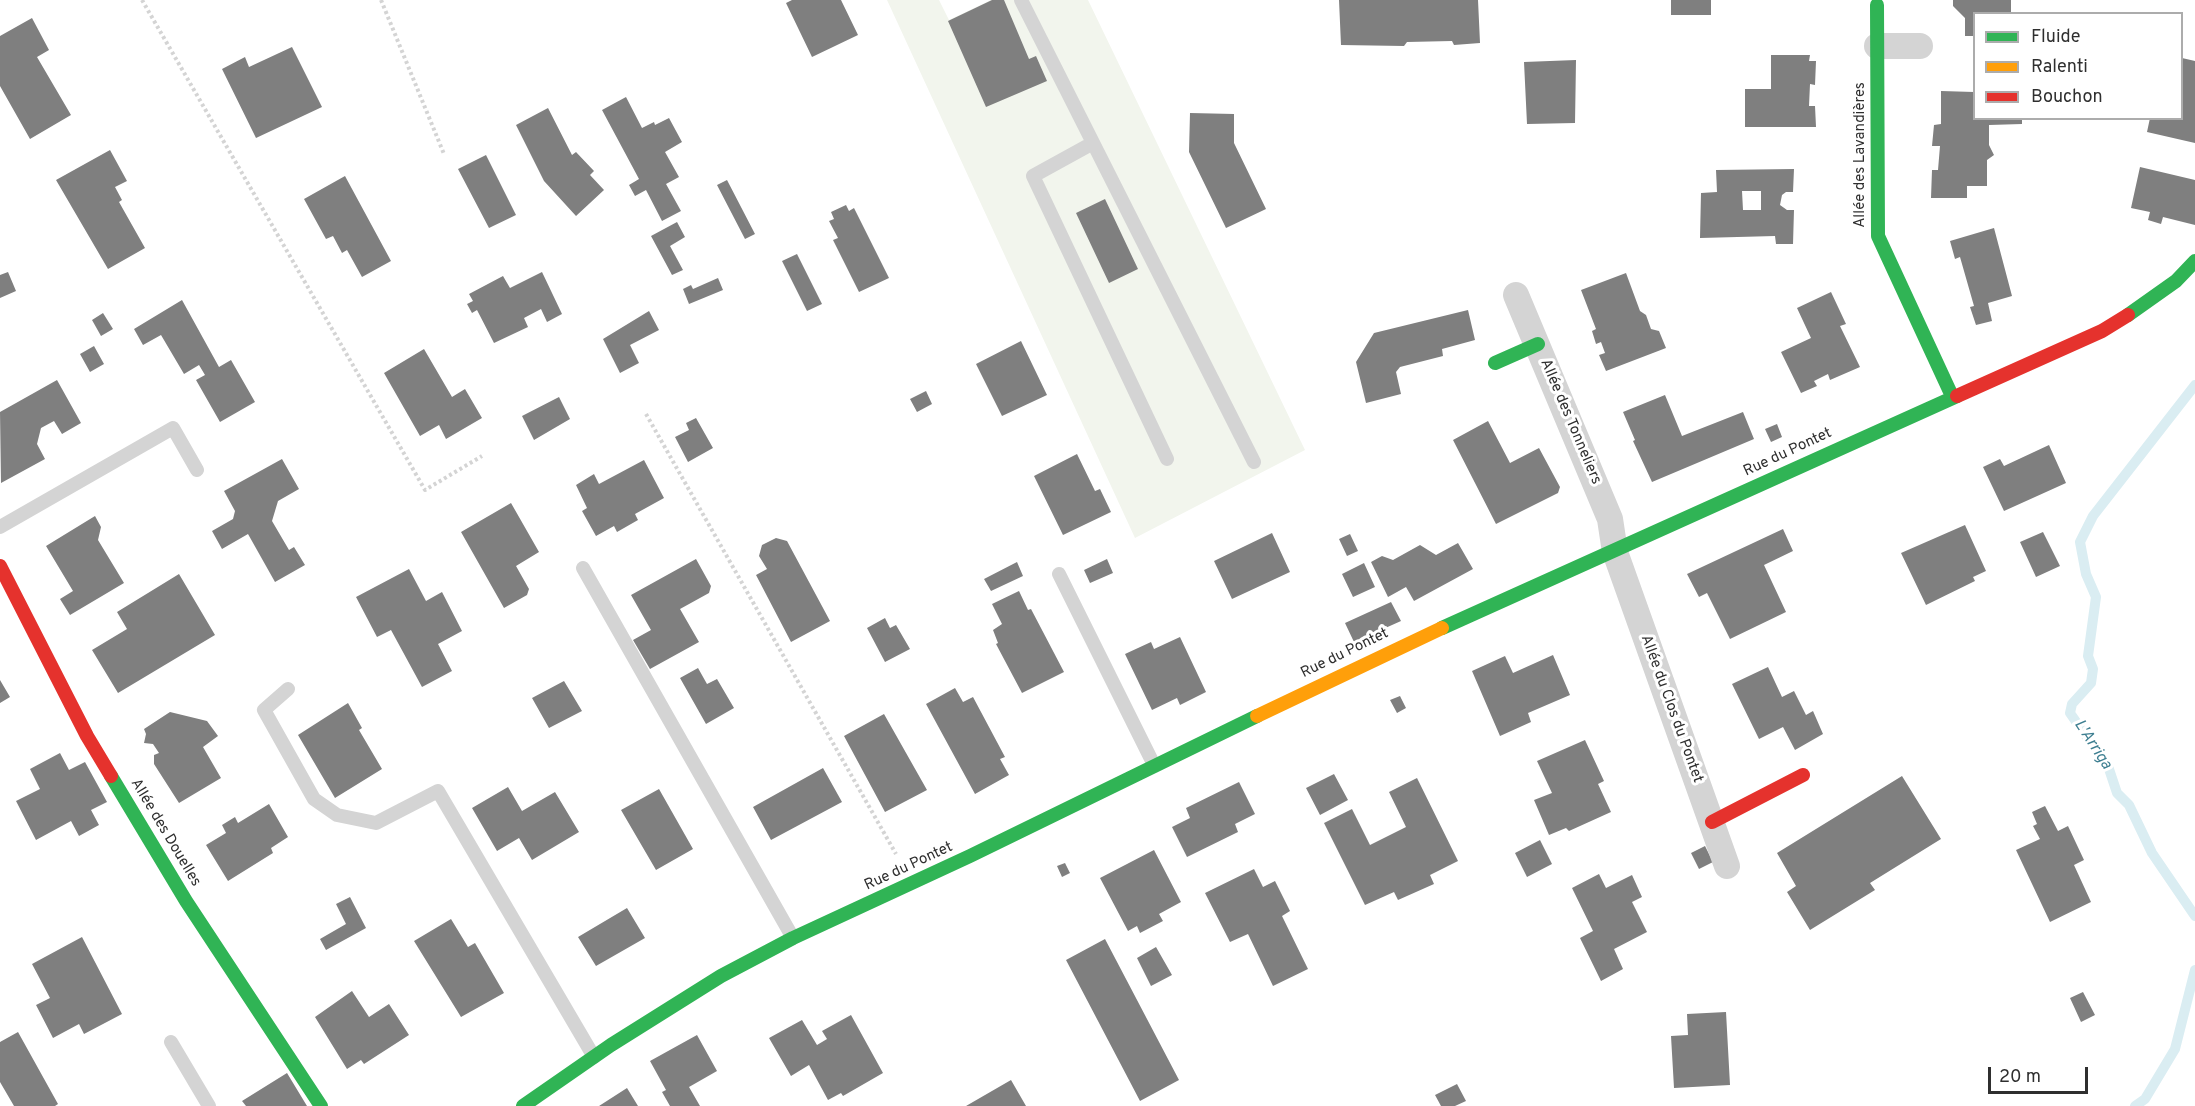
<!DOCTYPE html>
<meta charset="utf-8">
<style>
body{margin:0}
#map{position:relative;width:2195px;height:1106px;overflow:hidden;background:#fff;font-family:Overpass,sans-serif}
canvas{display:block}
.legend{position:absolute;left:1973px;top:12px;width:210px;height:108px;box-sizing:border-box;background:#fff;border:2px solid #acacac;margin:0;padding:8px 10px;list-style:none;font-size:18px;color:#2f2f2f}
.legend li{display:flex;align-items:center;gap:12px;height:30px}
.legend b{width:30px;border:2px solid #acacac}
.scale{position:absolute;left:1988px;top:1067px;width:100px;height:27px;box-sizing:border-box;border:3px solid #2f2f2f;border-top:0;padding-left:8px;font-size:18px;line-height:21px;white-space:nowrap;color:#2f2f2f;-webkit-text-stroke:4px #fff;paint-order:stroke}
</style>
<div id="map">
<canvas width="2195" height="1106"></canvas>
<ul class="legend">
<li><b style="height:8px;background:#30b455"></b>Fluide</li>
<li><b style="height:8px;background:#ff9f0a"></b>Ralenti</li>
<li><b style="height:8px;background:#e5322d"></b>Bouchon</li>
</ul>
<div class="scale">20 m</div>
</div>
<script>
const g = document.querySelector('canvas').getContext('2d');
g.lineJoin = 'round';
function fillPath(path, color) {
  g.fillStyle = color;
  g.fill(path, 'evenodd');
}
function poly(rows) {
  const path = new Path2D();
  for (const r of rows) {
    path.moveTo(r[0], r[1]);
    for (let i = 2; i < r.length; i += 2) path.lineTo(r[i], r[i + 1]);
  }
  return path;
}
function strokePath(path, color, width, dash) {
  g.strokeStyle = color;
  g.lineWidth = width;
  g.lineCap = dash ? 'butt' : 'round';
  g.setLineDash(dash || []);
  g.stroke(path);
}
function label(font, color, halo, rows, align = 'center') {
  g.font = font + ' Overpass,sans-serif';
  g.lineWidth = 6;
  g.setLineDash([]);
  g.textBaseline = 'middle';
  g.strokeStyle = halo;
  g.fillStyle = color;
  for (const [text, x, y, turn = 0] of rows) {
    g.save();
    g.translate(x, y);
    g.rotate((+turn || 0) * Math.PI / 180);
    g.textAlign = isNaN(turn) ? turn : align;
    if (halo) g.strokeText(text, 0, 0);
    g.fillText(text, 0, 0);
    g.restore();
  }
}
const green = poly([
 [887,0,939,0,949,20,991,0,1088,0,1305,450,1135,538]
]);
const stream = poly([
 [2195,385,2093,516,2080,542,2086,574,2096,597,2088,656,2093,669,2091,683,2072,704,2070,713,2109,769,2117,793,2129,805,2152,853,2195,916],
 [2135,1106,2145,1099,2175,1049,2195,970]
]);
const building = poly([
 [792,0,841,0,858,35,812,57,786,3],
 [992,0,1004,0,1029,59,1036,56,1047,81,986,107,948,21],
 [1339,0,1478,0,1480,43,1454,45,1452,41,1407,42,1404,46,1341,45],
 [1671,0,1711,0,1711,15,1671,15],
 [1953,0,2011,0,2011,14,1974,14,1974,36,1965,36,1965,18,1953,6],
 [32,18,49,50,37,57,71,115,30,139,0,86,0,36],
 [292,47,322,107,256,138,222,69,245,57,249,67],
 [1771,55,1810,55,1809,61,1816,61,1815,85,1810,84,1809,106,1815,106,1816,127,1745,127,1745,89,1771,89],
 [2182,58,2195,61,2195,143,2147,132,2150,118,2182,118],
 [1576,60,1575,123,1527,124,1524,62],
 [1941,91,1974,92,1974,118,2022,118,2022,124,1989,125,1989,145,1994,155,1987,160,1987,186,1967,186,1967,198,1931,198,1932,170,1938,170,1940,146,1932,146,1934,125,1941,124],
 [626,97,642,128,654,122,655,125,669,118,682,142,665,152,679,177,666,184,681,211,662,221,646,190,635,196,629,185,639,179,602,110],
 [548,108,572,155,576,152,594,171,590,175,604,190,576,216,544,181,516,125],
 [1190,113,1234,114,1234,143,1266,209,1226,228,1189,152],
 [110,150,127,181,115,187,122,200,119,202,145,248,108,269,56,180],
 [486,155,516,215,489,228,458,169],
 [2140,167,2195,180,2195,225,2163,217,2161,224,2148,220,2150,212,2131,208],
 [1794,169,1793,192,1786,192,1782,195,1780,205,1787,210,1794,210,1793,244,1776,244,1775,236,1700,238,1701,193,1717,192,1716,170],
 [1742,191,1761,191,1761,210,1743,210],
 [345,176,391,261,362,277,347,250,342,253,333,236,326,239,304,199],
 [727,180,755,234,745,239,717,185],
 [1105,199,1138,269,1109,283,1076,213],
 [846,205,849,211,854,208,889,278,859,292,833,240,838,238,829,221,834,219,831,212],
 [677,222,685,237,670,246,683,270,672,275,651,236],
 [1994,228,2012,296,1988,303,1992,321,1976,325,1970,307,1974,306,1960,257,1955,259,1950,241],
 [797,254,822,304,807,311,782,261],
 [8,272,16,291,0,298,0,275],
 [542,272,562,314,547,322,541,309,524,318,528,327,494,343,477,310,472,313,467,304,473,301,469,294,503,276,510,288],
 [1626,273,1640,311,1646,315,1651,329,1659,331,1666,348,1606,371,1599,355,1605,353,1601,342,1596,344,1592,331,1596,329,1581,290],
 [718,278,723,290,689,304,683,289,691,285,693,289],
 [1831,292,1846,324,1840,326,1860,367,1830,380,1828,374,1814,381,1817,386,1801,393,1781,352,1811,338,1797,308],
 [182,300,219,367,231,360,255,402,220,422,196,380,205,375,199,365,184,374,161,335,143,345,134,329],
 [1468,310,1475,340,1442,349,1443,356,1400,367,1396,372,1401,394,1366,403,1356,362,1374,333],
 [649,311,659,330,630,345,639,363,620,373,603,339],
 [103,313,113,329,101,336,92,320],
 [1021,341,1047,395,1002,416,976,364],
 [94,346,104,364,90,372,80,354],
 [424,349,452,397,465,389,482,418,446,439,439,425,420,436,384,373],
 [57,380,81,423,62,434,54,421,41,428,37,444,45,459,1,483,0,412],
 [926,391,932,404,917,412,910,399],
 [1665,395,1682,436,1743,412,1754,439,1652,482,1633,441,1635,440,1623,412],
 [559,397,570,419,534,440,522,416],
 [696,418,713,448,688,462,675,437,689,430,686,423],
 [1488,421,1510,463,1539,448,1560,487,1558,493,1496,524,1453,440],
 [1777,424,1782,437,1771,442,1765,429],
 [2049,445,2066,483,2004,511,1983,467,2000,459,2004,466],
 [1077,454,1095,491,1100,489,1111,512,1063,535,1034,476],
 [282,459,299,489,278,501,272,521,289,550,294,547,305,565,275,582,248,534,222,549,212,531,233,519,235,511,224,491],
 [644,460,664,498,635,514,638,520,617,532,614,526,596,536,582,511,587,508,576,485,594,474,599,484],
 [511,503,539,552,516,566,529,589,527,595,504,608,461,532],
 [95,516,101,527,98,540,124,583,70,615,60,599,73,591,46,546],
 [1965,525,1986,571,1973,577,1975,581,1926,605,1901,553],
 [1783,529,1793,551,1764,565,1786,612,1730,639,1707,593,1699,597,1687,574],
 [2043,532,2060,566,2036,577,2020,542],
 [1272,533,1290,572,1232,599,1214,561],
 [1350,534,1358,551,1347,556,1339,539],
 [776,538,787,541,830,621,791,642,756,575,767,569,759,556,762,545],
 [1458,543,1473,569,1414,601,1406,587,1388,597,1371,562,1382,556,1393,560,1420,545,1436,555],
 [696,559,711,586,709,593,680,609,699,642,650,669,633,640,651,630,631,595],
 [1107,559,1113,573,1090,583,1084,570],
 [1017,562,1023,576,991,591,984,579],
 [1364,563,1375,587,1353,597,1342,574],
 [409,569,426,601,442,592,462,631,438,644,452,671,422,687,391,630,377,637,356,597],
 [179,574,215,635,118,693,92,650,127,629,117,612],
 [1019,591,1028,610,1031,609,1064,672,1022,693,996,644,998,643,993,630,1002,624,992,604],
 [1391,602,1401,621,1354,642,1345,623],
 [885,618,890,628,896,625,910,649,885,662,867,628],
 [1180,637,1206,692,1180,705,1177,698,1152,710,1125,654,1151,642,1154,649],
 [1553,655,1570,695,1528,713,1531,722,1500,736,1472,671,1505,656,1513,673],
 [1768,667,1782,697,1794,691,1806,715,1813,711,1823,734,1795,750,1783,727,1759,739,1732,684],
 [698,668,707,684,717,679,734,708,706,724,680,678],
 [0,680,10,697,0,703],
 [564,681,582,711,549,728,532,698],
 [955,688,963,702,973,697,1005,757,1000,759,1009,775,975,794,926,704],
 [1400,696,1406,708,1397,713,1390,700],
 [348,703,362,728,359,730,382,769,335,798,298,735],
 [170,712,207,721,218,736,203,747,221,778,179,803,154,764,154,755,159,753,153,744,144,743,146,734,144,729],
 [884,714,927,790,885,812,844,736],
 [1585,740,1604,781,1598,784,1611,812,1569,831,1566,828,1549,835,1534,800,1552,793,1537,761],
 [60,753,69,770,85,762,107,802,91,810,99,825,79,836,71,821,36,840,16,801,40,789,30,769],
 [823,768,842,802,771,840,753,807],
 [1334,774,1348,800,1320,815,1306,788],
 [1902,776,1941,839,1870,883,1875,890,1810,930,1787,892,1796,886,1777,853],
 [1417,778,1458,861,1430,875,1434,884,1398,900,1394,892,1365,905,1324,823,1352,809,1370,845,1406,827,1389,792],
 [1239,782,1255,814,1235,824,1238,832,1187,857,1172,827,1190,818,1186,808],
 [508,787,522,811,555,792,579,832,532,860,519,838,497,851,472,808],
 [659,789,693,849,656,870,621,810],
 [269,804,288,837,271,848,273,853,228,881,206,845,226,833,222,825,235,817,238,823],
 [2045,806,2058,831,2068,826,2084,860,2074,865,2091,902,2050,922,2016,850,2040,839,2033,826,2037,824,2032,812],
 [1540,840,1552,864,1527,877,1515,853],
 [1705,846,1713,862,1699,869,1691,853],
 [1154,850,1181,902,1159,914,1163,921,1140,933,1137,926,1128,931,1100,878],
 [1065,863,1070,873,1062,877,1057,866],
 [1254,869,1263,887,1275,881,1290,911,1282,916,1308,969,1273,986,1248,934,1230,942,1205,893],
 [1599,874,1606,888,1632,875,1642,897,1632,902,1647,932,1614,949,1623,969,1601,981,1580,938,1593,931,1572,888],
 [350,897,366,928,326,950,320,939,346,924,336,904],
 [627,908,645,938,596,966,578,937],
 [451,919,468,947,475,943,504,993,461,1017,414,941],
 [82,937,122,1014,84,1034,79,1024,53,1038,36,1005,50,998,32,964],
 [1105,939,1179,1080,1140,1101,1066,960],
 [1156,947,1172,975,1151,986,1137,958],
 [352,991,369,1017,389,1004,409,1035,364,1064,361,1060,347,1069,315,1017],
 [2083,992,2095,1015,2081,1022,2070,998],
 [1726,1012,1730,1085,1674,1088,1671,1036,1688,1035,1687,1014],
 [851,1015,883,1073,843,1096,841,1093,828,1100,809,1065,791,1076,769,1038,802,1020,817,1045,827,1039,822,1031],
 [18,1032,58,1104,55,1106,14,1106,0,1082,0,1042],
 [697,1035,717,1071,689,1087,700,1106,670,1106,662,1092,666,1090,650,1061],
 [287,1073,307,1106,246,1106,242,1101],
 [1011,1080,1026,1106,966,1106],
 [1457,1084,1466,1101,1455,1106,1441,1106,1435,1095],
 [627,1088,638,1106,599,1106]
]);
const path = poly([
 [142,0,425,490,482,456],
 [381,0,444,154],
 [646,414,896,854]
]);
const lane = poly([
 [1021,0,1254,462],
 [1093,143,1033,176,1167,459],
 [0,527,173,428,197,470],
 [583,568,793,938],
 [1059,574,1154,765],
 [288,689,264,710,314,799,337,815,376,823,438,791,594,1057],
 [171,1042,209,1106]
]);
const street = poly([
 [1877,46,1920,46],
 [1516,295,1610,519,1615,552,1727,866]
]);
const fast = poly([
 [1877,5,1878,236,1952,396],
 [2128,315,2176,281,2195,261],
 [1495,363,1538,344],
 [1442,628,1957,396],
 [111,776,186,901,321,1106],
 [523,1106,611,1045,721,976,793,938,970,856,1257,716]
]);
const slow = poly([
 [1257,716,1442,628]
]);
const jam = poly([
 [1957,396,2102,331,2128,315],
 [0,566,87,736,111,776],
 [1712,822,1803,775]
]);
const streetNames = [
 ["Allée des Lavandières",1861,155,-90],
 ["Allée des Tonneliers",1570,422,67],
 ["Rue du Pontet",1788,453,-25],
 ["Rue du Pontet",1345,654,-26],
 ["Allée du Clos du Pontet",1671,709,70],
 ["Allée des Douelles",165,833,59],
 ["Rue du Pontet",909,867,-25]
];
const waterNames = [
 ["L'Arriga",2092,745,57]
];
fillPath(green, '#f2f5ed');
strokePath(stream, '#daedf2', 10);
fillPath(building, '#7f7f7f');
strokePath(path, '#d4d4d4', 4, [3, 3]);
strokePath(lane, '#d4d4d4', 14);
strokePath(street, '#d4d4d4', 26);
strokePath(fast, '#30b455', 14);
strokePath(slow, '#ff9f0a', 14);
strokePath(jam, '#e5322d', 14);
label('15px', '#2f2f2f', '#fff', streetNames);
label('italic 16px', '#3e7f91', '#fff', waterNames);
</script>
